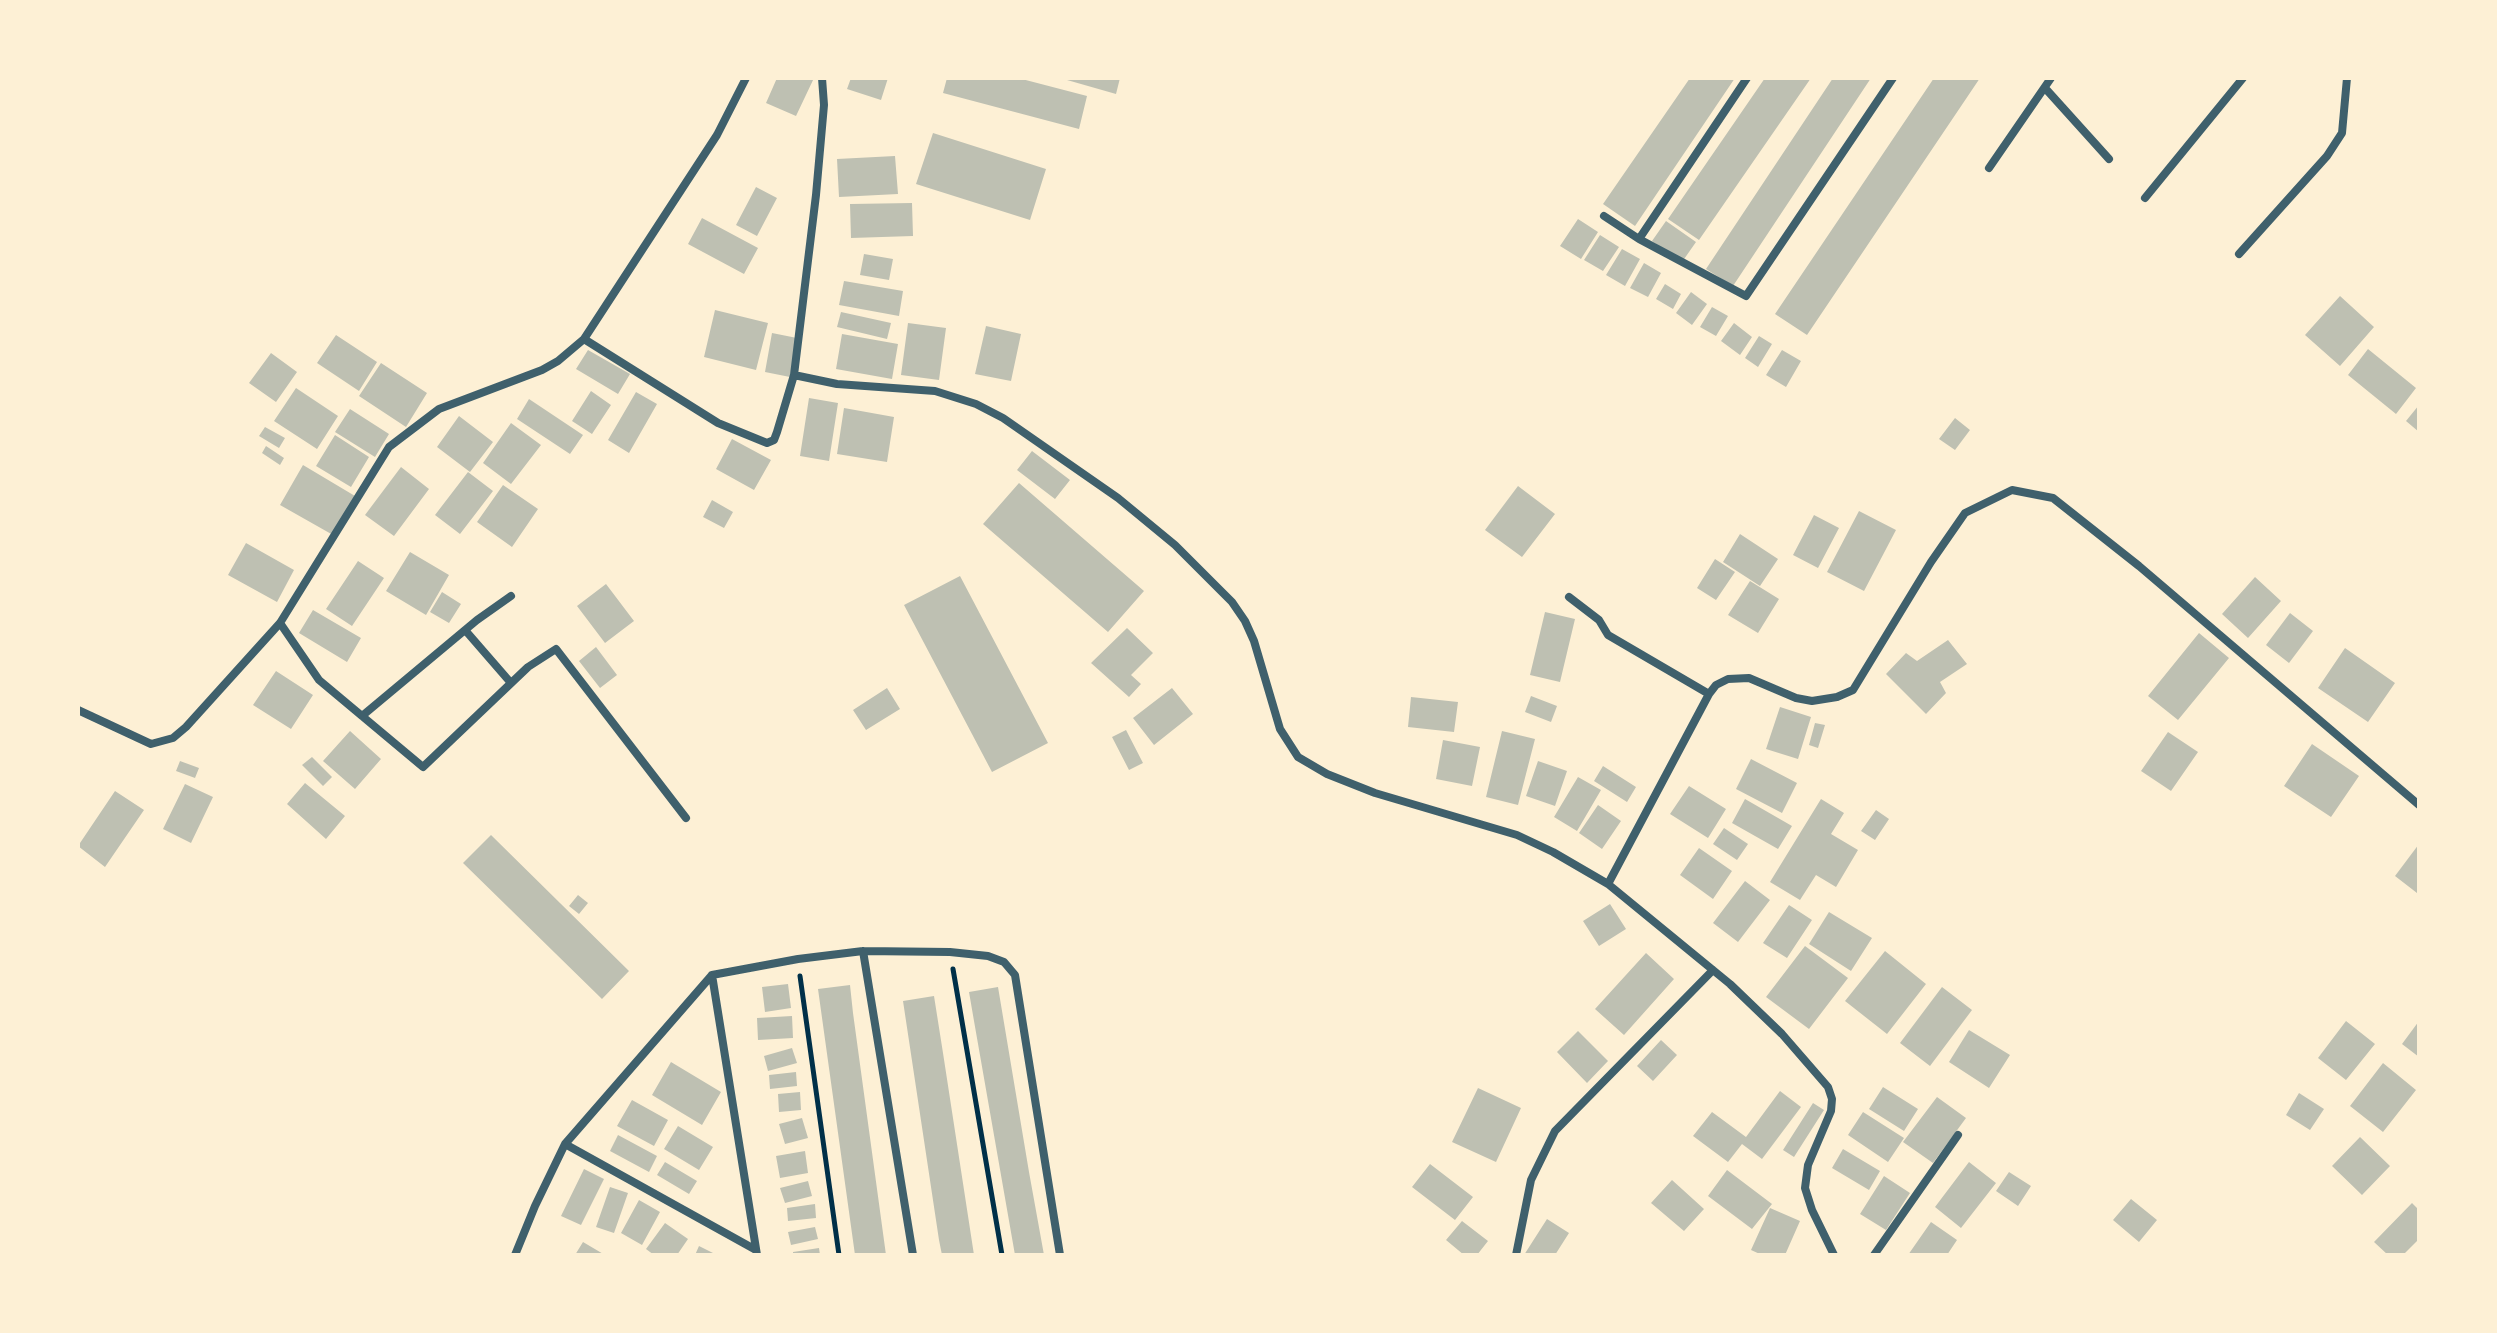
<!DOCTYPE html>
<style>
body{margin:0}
#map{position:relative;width:2497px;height:1333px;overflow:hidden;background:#fdf0d5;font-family:"Golos Text",sans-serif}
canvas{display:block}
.frame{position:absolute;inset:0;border:80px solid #fdf0d5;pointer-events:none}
</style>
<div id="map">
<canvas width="2497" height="1333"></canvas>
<div class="frame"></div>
</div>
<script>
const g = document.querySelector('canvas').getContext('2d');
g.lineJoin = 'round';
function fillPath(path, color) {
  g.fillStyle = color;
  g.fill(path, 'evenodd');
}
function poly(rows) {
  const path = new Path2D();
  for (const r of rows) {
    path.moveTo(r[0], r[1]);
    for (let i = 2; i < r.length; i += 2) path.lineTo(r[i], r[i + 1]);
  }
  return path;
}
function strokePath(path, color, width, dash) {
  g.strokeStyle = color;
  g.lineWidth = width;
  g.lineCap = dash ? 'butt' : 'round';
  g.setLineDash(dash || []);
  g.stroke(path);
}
const building = poly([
 [777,78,814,78,796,116,766,103],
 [851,78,888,78,881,100,847,89],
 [947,78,1018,78,1087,96,1079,129,943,93],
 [1060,78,1120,78,1116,94],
 [1690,78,1735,78,1635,226,1603,204],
 [1765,78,1811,78,1699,240,1668,219],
 [1833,78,1871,78,1733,286,1706,269],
 [1934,78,1980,78,1807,335,1775,314],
 [933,133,1046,169,1030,220,916,184],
 [895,156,898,194,839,197,837,159],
 [756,187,777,198,757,236,736,225],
 [912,203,913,236,851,238,850,204],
 [702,218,758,248,744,274,688,244],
 [1578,219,1598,232,1581,259,1560,246],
 [1666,221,1696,242,1682,262,1652,241],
 [1600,235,1619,247,1603,271,1584,260],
 [1622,249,1640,259,1625,286,1606,275],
 [864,254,893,259,889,280,860,275],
 [1644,263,1661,273,1648,297,1630,288],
 [844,281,903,291,899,316,839,305],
 [1665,284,1681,294,1673,309,1656,299],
 [1691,292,1707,304,1692,325,1676,313],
 [2340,296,2374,327,2340,366,2305,335],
 [1712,307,1728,316,1716,336,1700,327],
 [715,310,768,323,756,370,704,357],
 [841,312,891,323,887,339,837,327],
 [908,323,946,328,939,380,901,375],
 [1734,323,1752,337,1740,355,1721,341],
 [986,326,1021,334,1011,381,975,374],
 [772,333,797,338,790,377,765,372],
 [842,334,898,344,892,379,836,369],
 [336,335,377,362,359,391,317,363],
 [1759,336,1772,344,1758,367,1745,358],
 [2368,349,2416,388,2396,414,2348,375],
 [588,350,630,374,618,394,576,369],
 [1782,350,1801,361,1786,387,1766,375],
 [271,353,297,372,276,402,249,383],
 [381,363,427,393,406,427,359,396],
 [296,388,338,416,317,449,274,421],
 [591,391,611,405,592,434,572,421],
 [636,392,657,404,629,453,608,440],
 [809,398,838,403,829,461,800,456],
 [529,399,583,435,570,454,517,419],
 [2419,405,2419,432,2406,421],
 [844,408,894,417,887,462,837,454],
 [350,409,389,434,375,457,335,432],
 [459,416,493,442,470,472,437,447],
 [1955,418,1970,430,1955,450,1939,439],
 [511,423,541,445,511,484,483,463],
 [265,427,285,438,279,448,259,436],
 [335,435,369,457,351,487,316,466],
 [732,439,771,460,754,490,716,469],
 [266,446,284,458,280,465,262,453],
 [1032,451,1070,480,1055,499,1017,470],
 [303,465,355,496,333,535,280,505],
 [401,467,429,489,394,536,365,515],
 [468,472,493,491,460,534,435,515],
 [1019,483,1144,591,1108,632,983,524],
 [503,485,538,509,512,547,477,522],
 [1518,486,1555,514,1522,557,1485,530],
 [712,500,733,512,724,528,703,517],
 [1859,511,1896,530,1864,591,1827,572],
 [1814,515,1839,528,1818,568,1793,555],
 [1740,534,1778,559,1760,586,1723,562],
 [246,543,294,570,277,602,228,575],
 [410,552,449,575,426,615,386,591],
 [1715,559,1735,572,1716,600,1697,588],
 [358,561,384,578,352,626,326,609],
 [960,576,1048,743,992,772,904,605],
 [2255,577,2281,601,2248,638,2222,614],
 [1750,581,1779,599,1758,633,1728,615],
 [606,584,634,621,605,643,577,606],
 [442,592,461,604,449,623,430,612],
 [313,610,361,638,347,662,299,633],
 [1545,612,1575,619,1560,682,1530,675],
 [2290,613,2313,631,2289,663,2266,645],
 [1127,628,1153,653,1131,675,1141,684,1129,697,1091,663],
 [2199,633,2229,658,2178,720,2148,696],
 [1948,640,1967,664,1940,682,1946,693,1926,714,1886,674,1906,653,1917,661],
 [596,647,617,675,600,688,579,661],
 [2345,648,2395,683,2368,722,2318,688],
 [276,671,313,695,291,729,253,705],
 [887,688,900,709,866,730,853,710],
 [1172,688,1193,714,1154,745,1133,718],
 [1531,696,1557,706,1551,722,1525,712],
 [1411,697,1458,702,1454,732,1408,727],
 [1780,707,1811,717,1798,759,1766,749],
 [1815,723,1825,725,1818,748,1809,745],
 [1126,730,1143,763,1129,770,1112,737],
 [350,731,381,759,355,789,323,761],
 [1502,731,1535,739,1518,805,1486,797],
 [2168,732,2198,752,2171,791,2141,771],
 [1443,740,1480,747,1472,786,1436,779],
 [2312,744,2359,776,2331,817,2284,786],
 [312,757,332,777,323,786,302,765],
 [1751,759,1797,783,1782,813,1736,789],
 [180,761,199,768,195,778,176,771],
 [1538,761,1567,771,1555,806,1526,796],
 [1603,766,1636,787,1627,802,1594,781],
 [1578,777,1601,790,1577,831,1554,817],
 [305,783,345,816,326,839,287,804],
 [185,784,213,797,191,843,163,829],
 [1689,786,1726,809,1708,838,1670,814],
 [115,791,144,810,105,867,78,846],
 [1745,799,1792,826,1778,849,1732,823],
 [1821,799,1844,813,1831,834,1858,850,1836,887,1816,875,1800,900,1770,882],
 [1598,805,1621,821,1602,849,1579,833],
 [1876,810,1889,819,1875,840,1861,831],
 [1724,828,1748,844,1737,860,1713,844],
 [491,835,629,971,602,999,463,863],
 [2419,844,2419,891,2417,893,2395,876],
 [1699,848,1732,871,1713,899,1680,875],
 [1745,881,1770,900,1738,942,1713,923],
 [578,895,588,903,579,914,569,906],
 [1610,904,1626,929,1599,946,1583,921],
 [1789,905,1812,920,1787,958,1763,943],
 [1829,912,1872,938,1851,971,1809,944],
 [1805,946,1848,978,1809,1029,1766,997],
 [1885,951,1926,984,1887,1034,1845,1001],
 [1646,953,1674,979,1624,1035,1595,1009],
 [788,984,791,1008,765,1012,762,987],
 [850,985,853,1013,886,1255,855,1255,818,989],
 [998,987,1029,1172,1044,1255,1015,1255,974,1021,969,992],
 [1942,987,1972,1010,1930,1066,1900,1043],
 [934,996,943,1053,974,1255,942,1255,939,1240,903,1001],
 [792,1016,793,1038,758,1040,757,1018],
 [2346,1021,2375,1044,2346,1080,2318,1058],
 [2419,1021,2419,1057,2402,1044],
 [1969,1030,2010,1055,1989,1088,1949,1062],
 [1578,1031,1608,1061,1587,1083,1557,1052],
 [1661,1040,1677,1055,1653,1081,1637,1066],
 [792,1048,797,1063,768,1071,764,1056],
 [671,1062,721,1092,702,1125,652,1095],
 [2383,1063,2416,1090,2383,1132,2350,1106],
 [796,1072,797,1086,770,1089,769,1075],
 [1883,1087,1918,1109,1904,1131,1869,1109],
 [1478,1088,1521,1108,1496,1162,1452,1142],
 [1780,1091,1801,1107,1762,1159,1742,1144,1728,1162,1693,1136,1712,1112,1746,1137],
 [800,1092,801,1110,779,1112,778,1094],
 [2299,1093,2324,1109,2310,1130,2286,1115],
 [1937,1097,1966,1118,1933,1163,1903,1142],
 [632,1100,668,1120,654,1146,617,1126],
 [1813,1103,1824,1110,1794,1157,1783,1150],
 [1863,1112,1904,1138,1888,1162,1848,1135],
 [802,1118,808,1138,785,1144,779,1124],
 [678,1126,713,1147,699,1170,664,1149],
 [618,1135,657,1156,649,1172,610,1151],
 [2360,1137,2390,1166,2362,1195,2332,1166],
 [1843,1149,1880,1171,1869,1190,1832,1168],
 [805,1151,808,1173,780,1178,776,1156],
 [665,1162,697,1181,689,1194,657,1175],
 [1969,1162,1996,1183,1961,1228,1935,1207],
 [1430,1164,1473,1197,1455,1220,1412,1187],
 [584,1169,604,1179,581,1225,561,1216],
 [1727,1170,1772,1204,1752,1229,1708,1196],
 [2009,1172,2031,1186,2018,1206,1996,1191],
 [1884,1176,1910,1193,1886,1230,1860,1214],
 [1672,1180,1704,1209,1684,1231,1651,1203],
 [808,1181,812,1196,785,1203,780,1188],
 [610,1187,628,1193,614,1233,596,1227],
 [2131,1199,2157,1220,2139,1242,2113,1220],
 [639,1200,660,1212,642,1245,621,1233],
 [2412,1203,2419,1210,2419,1239,2403,1255,2388,1255,2374,1242],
 [815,1204,816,1218,788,1221,787,1208],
 [1770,1208,1800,1221,1785,1255,1762,1255,1751,1250],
 [1547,1219,1569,1233,1555,1255,1524,1255],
 [1462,1221,1488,1241,1477,1255,1464,1255,1446,1240],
 [1931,1222,1957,1240,1947,1255,1908,1255],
 [665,1223,688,1239,677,1255,654,1255,646,1249],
 [815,1227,818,1239,791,1245,788,1232],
 [583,1242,605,1255,575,1255],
 [699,1246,717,1255,695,1255],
 [819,1248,820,1255,793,1255,793,1252]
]);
const path = poly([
 [953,969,1002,1255],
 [800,976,839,1255]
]);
const minor = poly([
 [822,78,824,105,816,195,794,375,837,384,935,391,976,404,1003,418,1118,498,1175,545,1232,602,1245,621,1254,641,1280,729,1298,757,1327,774,1375,793,1517,835,1553,852,1608,884,1730,984,1782,1034,1828,1087,1832,1099,1831,1111,1808,1165,1805,1188,1812,1210,1834,1255],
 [2045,88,2109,159],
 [1989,168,2051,78],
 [2145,198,2243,78],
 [1604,216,1639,239,1747,78],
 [1639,239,1746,296,1893,78],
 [2239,254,2327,156,2342,133,2347,78],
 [584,339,718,423,767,443,774,440,777,432,794,375],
 [1569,597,1599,620,1608,635,1709,694,1716,685,1728,679,1749,678,1796,698,1812,701,1837,697,1853,690,1931,562,1965,513,2012,490,2053,498,2139,566,2419,805],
 [280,623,319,680,423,767,528,667,556,649,686,818],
 [465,630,511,683],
 [78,710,151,744,173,738,186,727,280,623,389,447,439,409,542,370,558,361,584,339,717,135,746,78],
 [362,716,477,620,511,596],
 [1608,884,1709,694],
 [863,951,913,1255],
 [712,975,757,1255],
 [565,1144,756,1250],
 [515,1255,535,1206,565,1144,712,975,798,959,863,951,950,952,988,956,1004,962,1015,975,1060,1255],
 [1516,1255,1531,1180,1555,1131,1713,970],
 [1874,1255,1958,1135]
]);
fillPath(building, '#bec0b2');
strokePath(path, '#003049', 5);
strokePath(minor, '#3f606c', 8);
</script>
